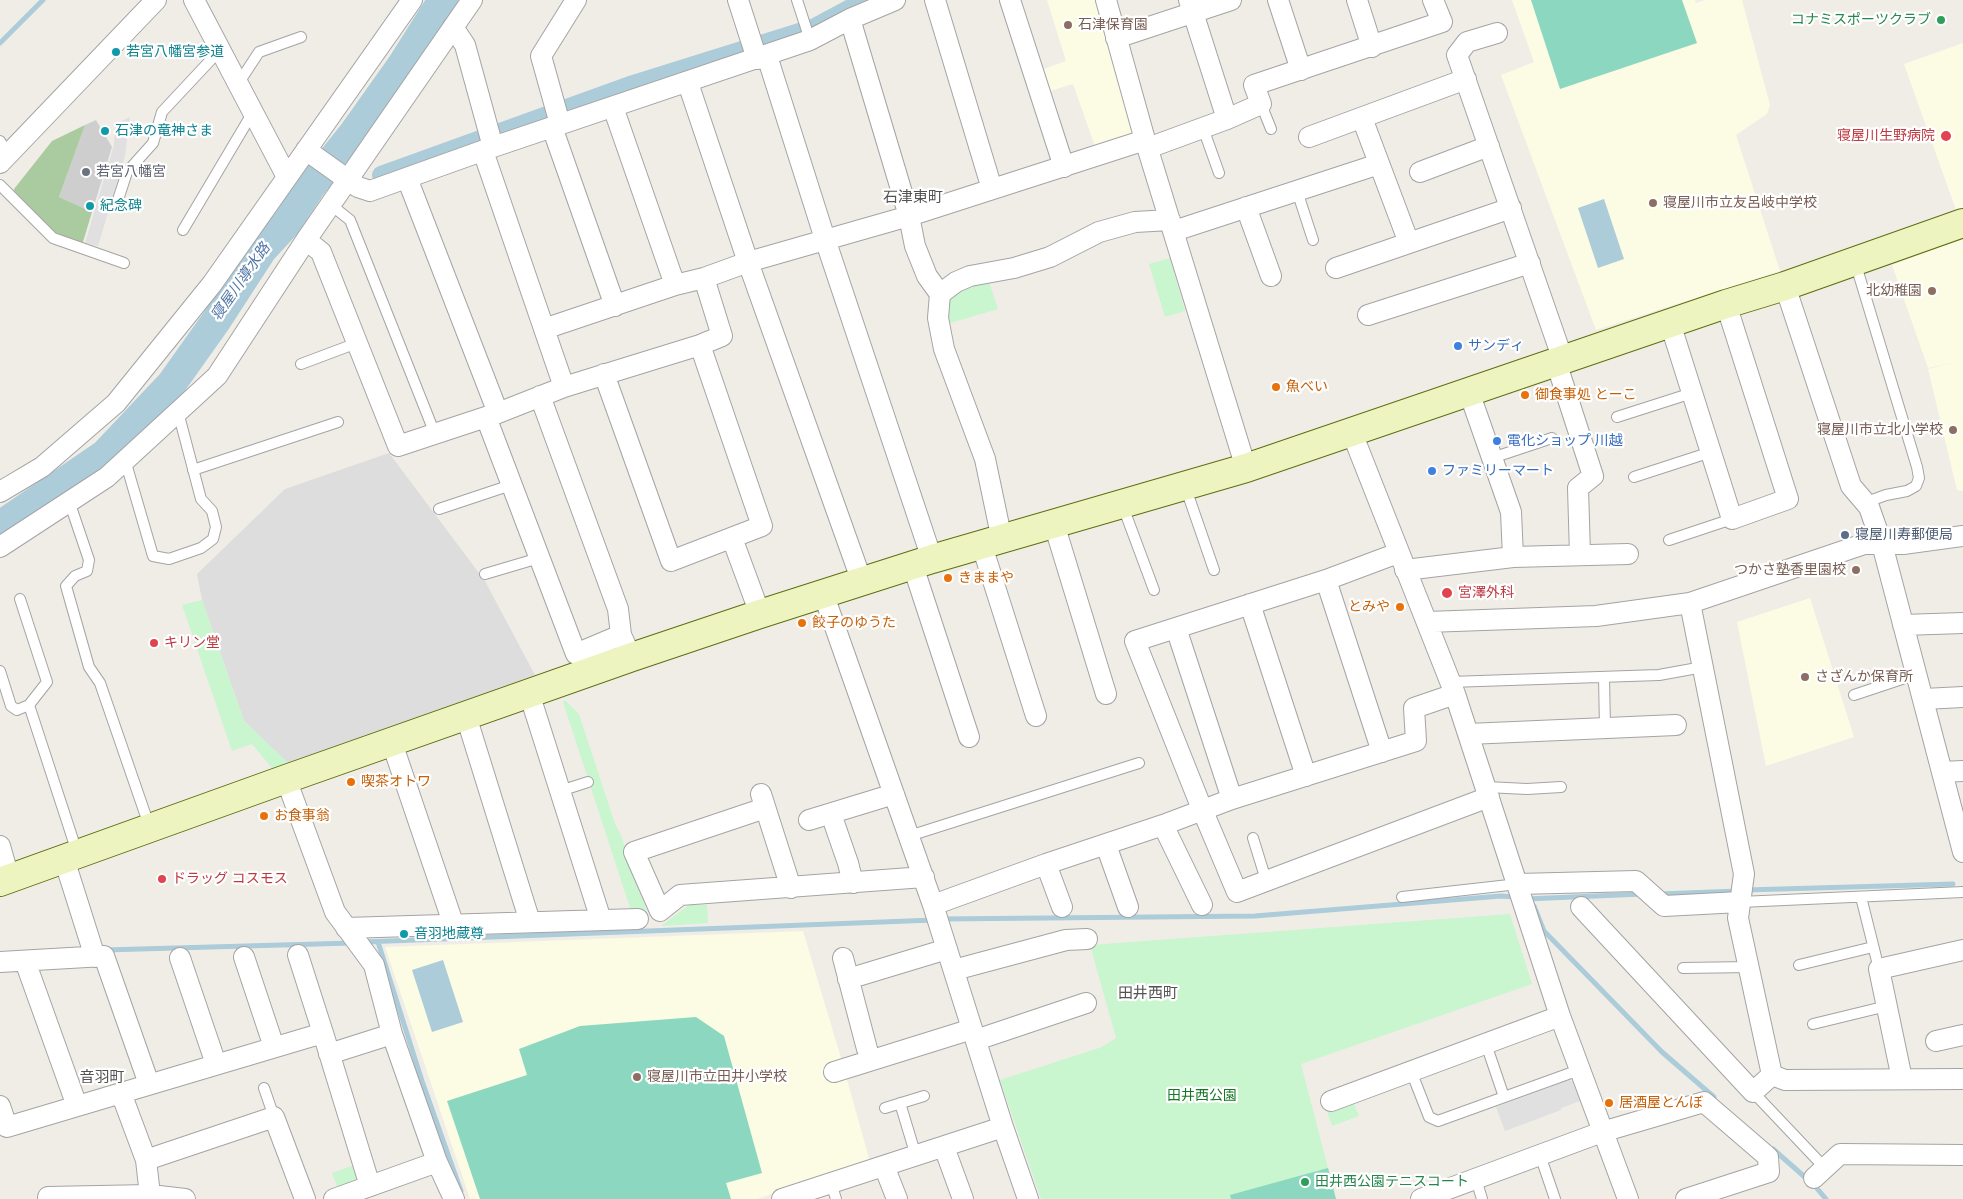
<!DOCTYPE html>
<meta charset="utf-8">
<style>
body{margin:0}
canvas{display:block;background:#f0ede7}
</style>
<canvas width="1963" height="1199"></canvas>
<script>
const g = document.querySelector('canvas').getContext('2d');
g.lineJoin = 'round';
function fillPath(path, color) {
  g.fillStyle = color;
  g.fill(path, 'evenodd');
}
function poly(rows) {
  const path = new Path2D();
  for (const r of rows) {
    path.moveTo(r[0], r[1]);
    for (let i = 2; i < r.length; i += 2) path.lineTo(r[i], r[i + 1]);
  }
  return path;
}
function strokePath(path, color, width, dash) {
  g.strokeStyle = color;
  g.lineWidth = width;
  g.lineCap = dash ? 'butt' : 'round';
  g.setLineDash(dash || []);
  g.stroke(path);
}
function label(font, color, halo, rows, align = 'center') {
  g.font = font + ' "Fira Sans","Noto Sans JP",sans-serif';
  g.lineWidth = 4.5;
  g.setLineDash([]);
  g.textBaseline = 'middle';
  g.strokeStyle = halo;
  g.fillStyle = color;
  for (const [text, x, y, turn = 0] of rows) {
    g.save();
    g.translate(x, y);
    g.rotate((+turn || 0) * Math.PI / 180);
    g.textAlign = isNaN(turn) ? turn : align;
    if (halo) g.strokeText(text, 0, 0);
    g.fillText(text, 0, 0);
    g.restore();
  }
}
const residential = poly([
 [389,453,485,581,535,675,288,763,244,721,202,600,197,574,285,489]
]);
const education = poly([
 [1047,0,1099,0,1139,134,1096,149,1073,84,1050,91,1044,69,1066,61],
 [1512,0,1695,0,1696,3,1705,0,1742,0,1770,105,1767,114,1736,135,1780,271,1596,330,1501,75,1534,62],
 [1963,43,1963,208,1956,210,1904,64],
 [1963,238,1963,491,1957,490,1928,369,1955,362,1928,368,1892,265],
 [1810,598,1854,737,1766,766,1737,622],
 [803,931,841,1058,870,1162,757,1199,470,1199,385,947]
]);
const religious = poly([
 [96,120,112,147,92,212,59,197,85,125]
]);
const forest = poly([
 [85,125,59,197,92,212,83,242,80,244,55,235,15,194,14,189,52,141]
]);
const park = poly([
 [1170,258,1185,311,1165,317,1149,264],
 [989,282,998,309,947,324,947,299,958,287],
 [202,600,244,721,288,763,272,768,252,744,232,751,182,605],
 [565,700,579,714,615,824,620,833,647,912,633,917,563,702],
 [689,905,707,905,708,923,661,926],
 [1510,914,1532,984,1301,1064,1336,1199,1041,1199,1000,1080,1102,1047,1116,1038,1090,945],
 [1352,1099,1359,1116,1332,1126,1326,1108],
 [354,1165,358,1175,354,1183,338,1188,332,1173]
]);
const pitch = poly([
 [1531,0,1682,0,1697,43,1560,89],
 [696,1017,724,1036,762,1173,726,1183,731,1199,480,1199,447,1101,527,1075,519,1049,580,1026],
 [1328,1168,1336,1199,1231,1199,1230,1195]
]);
const parking = poly([
 [130,117,125,156,98,246,85,243,114,145,115,124],
 [1569,1080,1576,1083,1583,1100,1561,1108,1561,1110,1505,1131,1496,1107]
]);
const water = poly([
 [1604,199,1624,259,1598,268,1578,208],
 [443,960,463,1022,432,1032,412,970]
]);
const stream = poly([
 [0,43,43,0],
 [1746,890,1953,884],
 [1659,894,1738,891],
 [1526,899,1643,894],
 [1534,906,1544,931,1662,1052,1714,1097],
 [942,919,1255,916,1501,896,1515,897],
 [363,942,934,920],
 [378,942,422,1081,461,1191],
 [105,950,352,943],
 [1773,1149,1815,1186,1826,1199]
]);
const canal = poly([
 [381,175,633,84,815,27,865,0]
]);
const river = poly([
 [0,526,105,454,172,383,216,321,262,250,286,224,311,186,353,134,402,65,443,0]
]);
const lane = poly([
 [797,0,810,40],
 [238,84,259,52,301,37],
 [1261,104,1271,129],
 [1203,128,1219,173],
 [0,141,8,154],
 [0,185,53,238,124,263],
 [1297,191,1313,240],
 [117,203,127,172,153,143,162,112,220,50],
 [331,205,350,220,435,434],
 [183,230,253,112],
 [1855,262,1917,467,1919,478,1916,486,1907,491,1886,495,1864,503],
 [301,364,357,343],
 [1617,417,1692,393],
 [1492,458,1552,438],
 [125,460,153,556,169,559,201,548,213,539,216,527,212,511,201,499,178,412],
 [193,470,338,422],
 [1634,477,1711,452],
 [1185,486,1214,570],
 [69,501,89,560,87,571,75,576,66,586,89,667,100,683,150,828],
 [1122,504,1154,590],
 [439,509,511,485],
 [1669,540,1732,519],
 [485,574,539,558],
 [20,599,47,682,29,705,77,852],
 [0,671,11,706,17,710,29,705],
 [1604,677,1605,728],
 [1450,682,1659,675,1703,667],
 [1854,695,1917,674],
 [1486,787,1527,789,1561,787],
 [560,791,588,782],
 [909,836,1139,763],
 [1253,838,1266,880],
 [1402,897,1518,884],
 [1861,897,1879,969],
 [1740,902,1963,892],
 [1799,965,1873,947],
 [1683,968,1750,967],
 [1813,1024,1887,1006],
 [1486,1044,1504,1097],
 [1411,1071,1429,1117,1438,1121,1579,1070],
 [264,1088,274,1117],
 [1753,1092,1825,1168],
 [900,1103,916,1156],
 [885,1108,924,1096],
 [1540,1155,1555,1199],
 [1476,1179,1482,1199],
 [831,1183,836,1199]
]);
const street = poly([
 [194,0,287,177],
 [738,0,757,59],
 [935,0,992,189],
 [1010,0,1064,167],
 [1106,0,1145,140,1246,468],
 [1189,0,1227,119],
 [1278,0,1301,70],
 [1357,0,1372,47],
 [850,19,909,216,915,246,927,276,940,294,938,318,944,349,985,459,1002,540],
 [453,27,465,45,493,147],
 [1497,33,1467,42,1457,55,1563,360],
 [1116,38,1231,0],
 [767,56,825,239,932,559],
 [688,83,748,262,862,582],
 [613,107,675,285],
 [1362,118,1409,243],
 [560,124,541,56,576,0],
 [552,127,615,306],
 [1309,137,1466,79],
 [1148,148,1227,119,1261,104,1254,85,1442,22,1433,0],
 [306,150,358,187,370,191,493,147,810,40,850,19,895,0],
 [483,151,564,387],
 [0,163,156,0],
 [1420,172,1489,146],
 [407,178,498,413],
 [1246,207,1271,276],
 [1174,231,1379,164],
 [306,240,321,252,398,446,498,413,564,387,700,345,722,336,704,278],
 [1336,268,1511,208],
 [1785,286,1851,486,1869,507,1882,544,1963,852],
 [940,294,956,282,970,276,1014,268,1050,257,1099,232,1135,222,1170,220],
 [1368,315,1530,263],
 [1670,323,1732,519,1788,499,1726,304],
 [544,329,675,285,704,278,748,262,909,216,1145,140],
 [1556,362,1593,476,1578,488,1580,555],
 [604,374,671,561,762,526,700,345],
 [540,396,618,609,621,635,626,646],
 [486,417,576,654,621,635],
 [1352,433,1455,694,1560,1016,1628,1199],
 [0,492,42,467,116,403,212,284,412,0],
 [1054,524,1106,694],
 [732,538,760,614],
 [982,546,1036,716],
 [0,547,107,477,217,376,306,240,472,0],
 [1398,553,1326,580,1135,641,1202,809,1237,892,1489,797],
 [1513,557,1628,554],
 [913,566,969,737],
 [1405,570,1513,557,1511,512,1469,392],
 [1326,580,1382,752],
 [823,593,933,905,1003,1127,1028,1199],
 [1690,603,1744,874,1738,918,1772,1075,1785,1080,1963,1079],
 [1250,604,1306,776],
 [1427,622,1596,616,1690,603,1864,544,1903,544,1963,536],
 [1903,625,1963,623],
 [1176,628,1232,799],
 [529,693,601,920],
 [1924,699,1963,697],
 [466,716,530,922],
 [1468,734,1676,725],
 [392,743,453,923],
 [1942,772,1963,771],
 [286,779,335,912,374,965,392,1034,437,1162,454,1199],
 [761,794,791,888],
 [765,808,634,852,660,911,680,895,924,877],
 [831,814,848,863,853,883],
 [809,820,894,794],
 [1163,825,1202,905],
 [1106,845,1128,907],
 [0,846,9,878],
 [64,859,95,957],
 [1046,864,1062,907],
 [1518,884,1636,881,1664,906,1740,902],
 [933,905,1046,864,1163,825,1232,799,1416,741,1414,708,1455,694],
 [1581,907,1753,1092,1772,1075],
 [346,928,638,919],
 [298,955,323,1033],
 [244,957,274,1047],
 [180,958,216,1064],
 [843,958,867,1049],
 [25,961,77,1106],
 [0,962,104,956,149,1084],
 [954,970,1066,940,1087,939],
 [848,979,947,949],
 [976,1040,1086,1003],
 [1936,1041,1963,1035],
 [329,1054,392,1034],
 [834,1072,972,1029],
 [1902,1079,1879,969,1963,950],
 [121,1093,146,1160,150,1195],
 [1331,1101,1560,1016],
 [0,1106,7,1127,323,1033,370,1186],
 [944,1147,963,1199],
 [146,1160,274,1117,305,1199],
 [884,1166,897,1199],
 [1814,1178,1840,1154,1963,1155],
 [48,1197,150,1195,185,1199],
 [334,1199,437,1162],
 [782,1199,1003,1127],
 [1421,1199,1602,1132,1704,1102,1768,1157,1769,1172,1686,1199]
]);
const secondary = poly([
 [0,882,286,779,632,657,760,614,932,559,1246,468,1726,304,1785,286,1963,223]
]);
const markers = [
 [1941,20,5,"#2e9e5b"],
 [1068,25,5,"#8d6e63"],
 [116,52,5,"#0f9aa8"],
 [105,131,5,"#0f9aa8"],
 [1946,136,6,"#e0444e"],
 [86,172,5,"#6b7280"],
 [1653,203,5,"#8d6e63"],
 [90,206,5,"#0f9aa8"],
 [1932,291,5,"#8d6e63"],
 [1458,346,5,"#3f7fe0"],
 [1276,387,5,"#e8710a"],
 [1525,395,5,"#e8710a"],
 [1953,430,5,"#8d6e63"],
 [1497,441,5,"#3f7fe0"],
 [1432,471,5,"#3f7fe0"],
 [1845,535,5,"#5c6f8a"],
 [1856,570,5,"#8d6e63"],
 [948,578,5,"#e8710a"],
 [1447,593,6,"#e0444e"],
 [1400,607,5,"#e8710a"],
 [802,623,5,"#e8710a"],
 [154,643,5,"#e0444e"],
 [1805,677,5,"#8d6e63"],
 [351,782,5,"#e8710a"],
 [264,816,5,"#e8710a"],
 [162,879,5,"#e0444e"],
 [404,934,5,"#0f9aa8"],
 [637,1077,5,"#8d6e63"],
 [1609,1103,5,"#e8710a"],
 [1305,1182,5,"#2e9e5b"]
];
const leisureNames = [
 ["コナミスポーツクラブ",1931,20],
 ["田井西公園テニスコート",1315,1182,"left"]
];
const educationNames = [
 ["石津保育園",1078,25],
 ["寝屋川市立友呂岐中学校",1663,203],
 ["北幼稚園",1922,291,"right"],
 ["寝屋川市立北小学校",1943,430,"right"],
 ["つかさ塾香里園校",1846,570,"right"],
 ["さざんか保育所",1815,677],
 ["寝屋川市立田井小学校",647,1077]
];
const cultureNames = [
 ["若宮八幡宮参道",126,52],
 ["石津の竜神さま",115,131],
 ["紀念碑",100,206],
 ["音羽地蔵尊",414,934]
];
const healthNames = [
 ["寝屋川生野病院",1935,136,"right"],
 ["宮澤外科",1458,593],
 ["キリン堂",164,643],
 ["ドラッグ コスモス",172,879]
];
const worshipNames = [
 ["若宮八幡宮",96,172]
];
const shopNames = [
 ["サンディ",1468,346],
 ["電化ショップ 川越",1507,441],
 ["ファミリーマート",1442,471]
];
const foodNames = [
 ["魚べい",1286,387],
 ["御食事処 とーこ",1535,395],
 ["きままや",958,578],
 ["とみや",1390,607,"right"],
 ["餃子のゆうた",812,623],
 ["喫茶オトワ",361,782],
 ["お食事翁",274,816],
 ["居酒屋とんぼ",1619,1103]
];
const serviceNames = [
 ["寝屋川寿郵便局",1855,535]
];
const parkNames = [
 ["田井西公園",1202,1096]
];
const neighbourhoodNames = [
 ["石津東町",913,198],
 ["田井西町",1148,994],
 ["音羽町",102,1078]
];
const waterNames = [
 ["寝屋川導水路",241,282,-55]
];
fillPath(residential, '#dedddd');
fillPath(education, '#fbfce3');
fillPath(religious, '#cecece');
fillPath(forest, '#aacba0');
fillPath(park, '#c9f5cf');
fillPath(pitch, '#8cd7bf');
fillPath(parking, '#e0e0e0');
fillPath(water, '#acccd9');
strokePath(stream, '#acccd9', 5);
strokePath(canal, '#acccd9', 18);
strokePath(river, '#acccd9', 30);
strokePath(lane, '#a4a4a4', 12);
strokePath(street, '#a4a4a4', 22);
strokePath(secondary, '#5e6f0f', 30);
strokePath(lane, '#fff', 10);
strokePath(street, '#fff', 20);
strokePath(secondary, '#eef4c0', 28);
for (const [x, y, r, color] of markers) {
  const dot = new Path2D();
  dot.arc(x, y, r, 0, 2 * Math.PI);
  g.fillStyle = color;
  g.fill(dot);
  strokePath(dot, '#fff', 2);
}
label('14px', '#27864d', '#fff', leisureNames, 'right');
label('14px', '#785e54', '#fff', educationNames, 'left');
label('14px', '#0d838f', '#fff', cultureNames, 'left');
label('14px', '#be3a42', '#fff', healthNames, 'left');
label('14px', '#5b616d', '#fff', worshipNames, 'left');
label('14px', '#366cbe', '#fff', shopNames, 'left');
label('14px', '#c56008', '#fff', foodNames, 'left');
label('14px', '#4e5e75', '#fff', serviceNames, 'left');
label('14px', '#167624', '#fff', parkNames);
label('15px', '#535353', '#fff', neighbourhoodNames);
label('italic 15px', '#5478a8', '#fff', waterNames);
</script>
